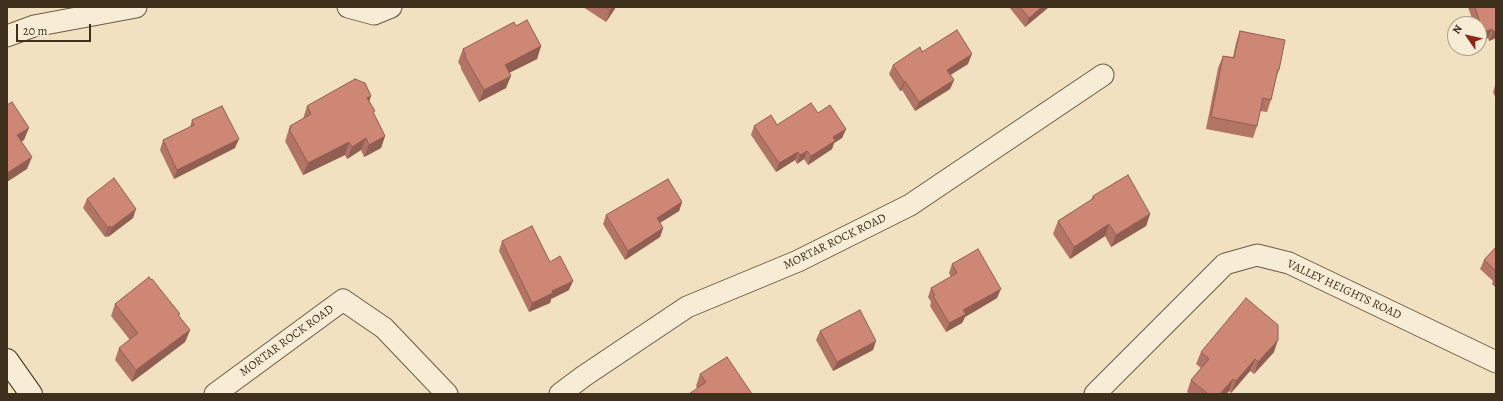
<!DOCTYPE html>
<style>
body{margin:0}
#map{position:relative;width:1503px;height:401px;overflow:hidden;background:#f2e1c0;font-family:Alegreya,serif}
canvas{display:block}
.frame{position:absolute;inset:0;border:8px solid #3e301d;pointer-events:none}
.north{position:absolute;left:1447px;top:16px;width:40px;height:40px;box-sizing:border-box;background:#f7ecd6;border:1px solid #ada18c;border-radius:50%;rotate:304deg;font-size:11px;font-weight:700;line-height:16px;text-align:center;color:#3e301d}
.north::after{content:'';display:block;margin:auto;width:14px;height:18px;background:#8f2418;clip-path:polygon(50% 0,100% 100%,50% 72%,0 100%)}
.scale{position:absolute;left:16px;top:24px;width:75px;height:18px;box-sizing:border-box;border:2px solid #3e301d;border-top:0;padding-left:5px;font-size:12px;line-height:14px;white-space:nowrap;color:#3e301d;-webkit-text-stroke:3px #f7ecd6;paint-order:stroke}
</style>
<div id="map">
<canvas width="1503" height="401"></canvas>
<div class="frame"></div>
<div class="north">N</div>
<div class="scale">20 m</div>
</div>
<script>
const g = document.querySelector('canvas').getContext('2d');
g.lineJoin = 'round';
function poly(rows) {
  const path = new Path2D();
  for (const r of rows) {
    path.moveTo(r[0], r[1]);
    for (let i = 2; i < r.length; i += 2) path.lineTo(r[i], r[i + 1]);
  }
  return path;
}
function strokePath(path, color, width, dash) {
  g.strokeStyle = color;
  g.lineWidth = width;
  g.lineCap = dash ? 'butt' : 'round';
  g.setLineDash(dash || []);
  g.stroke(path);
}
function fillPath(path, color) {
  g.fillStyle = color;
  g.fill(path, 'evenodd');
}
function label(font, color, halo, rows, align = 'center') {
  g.font = font + ' Alegreya,serif';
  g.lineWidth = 3.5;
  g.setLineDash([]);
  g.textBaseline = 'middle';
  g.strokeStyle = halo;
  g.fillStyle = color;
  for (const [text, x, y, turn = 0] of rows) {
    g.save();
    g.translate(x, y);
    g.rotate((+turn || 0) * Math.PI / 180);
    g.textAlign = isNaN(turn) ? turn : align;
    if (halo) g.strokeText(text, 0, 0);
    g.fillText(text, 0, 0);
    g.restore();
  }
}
const minor = poly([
 [348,7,374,14,391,7],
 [7,36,34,26,136,7],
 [215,394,343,300,384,328,447,394],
 [560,394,584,376,687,307,798,261,910,205,1103,75],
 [1095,394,1225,264,1257,255,1289,263,1496,362]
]);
const secondary = poly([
 [7,360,31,394]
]);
const wall = poly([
 [583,7,616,7,606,22],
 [1009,7,1049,7,1025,27],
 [1468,7,1496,7,1496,38,1489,41,1488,38,1480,41,1479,38,1479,24,1474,24],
 [516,26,541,46,537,59,509,73,506,88,479,102,461,69,461,67,458,62,463,49],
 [1240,31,1279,70,1276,78,1271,100,1267,112,1260,111,1257,126,1253,138,1206,129,1218,68,1223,56,1233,57,1236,43],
 [922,52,968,64,950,75,954,80,950,89,915,111,902,90,900,91,889,74,893,65],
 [1496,82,1496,99,1493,92],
 [371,96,369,101,374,114,385,136,381,148,364,157,361,150,347,159,345,155,303,175,285,141,286,139,286,138,290,126,303,119,307,106],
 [818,113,846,129,842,138,834,143,832,149,808,165,804,159,797,164,795,160,776,172,751,135,754,126,777,125],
 [192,120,235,148,174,179,160,150,163,140,190,127],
 [1093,196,1150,214,1146,226,1111,247,1105,236,1070,259,1053,234,1058,221,1091,200],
 [87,199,133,218,108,237,107,236,105,237,83,208],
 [682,202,679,211,660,223,663,228,660,237,625,260,603,224,606,215],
 [502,241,550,262,569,290,551,299,550,303,529,312,499,251],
 [1496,247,1496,288,1492,284,1493,281,1480,269,1484,260],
 [952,264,997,298,965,317,962,323,946,332,930,306,931,302,928,297,931,288,951,277,949,273],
 [115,304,179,316,190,330,185,342,132,382,115,360,119,348,130,340,111,316],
 [820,331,873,350,833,371,816,340],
 [1201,352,1274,352,1254,374,1250,371,1231,393,1229,391,1226,394,1189,394,1187,392,1191,380,1201,368,1196,364],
 [700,374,752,394,697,388,696,386]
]);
const shadedWall = poly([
 [612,7,616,7,606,22,610,10],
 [1042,7,1049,7,1025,27,1029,18],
 [1492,29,1488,38,1480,41,1483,32],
 [1496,30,1496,38,1489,41,1493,32],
 [541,46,537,59,501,77,505,65],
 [972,54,968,64,944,79,947,70],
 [511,76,506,88,479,102,484,90],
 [954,80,950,89,915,111,919,102],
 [905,81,902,90,900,91,904,82],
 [371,96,367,108,367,98],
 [29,128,24,140,13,147,17,135],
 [846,129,842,138,834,143,832,149,808,165,811,156,833,137],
 [385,136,381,148,364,157,369,145],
 [366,138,361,150,347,159,352,147],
 [239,139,235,148,174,179,177,170],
 [349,142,345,155,303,175,308,163],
 [807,151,804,159,797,164,800,155],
 [798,152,795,160,776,172,779,163],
 [32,157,27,169,7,182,7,173],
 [682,202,679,211,653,227,657,218],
 [136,209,133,218,108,237,111,228],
 [1150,214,1146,226,1111,247,1116,235],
 [1109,224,1105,236,1070,259,1074,247],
 [110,226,107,236,105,237,108,228],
 [663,228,660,237,625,260,628,251],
 [573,281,569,290,551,299,550,303,529,312,532,303,552,291],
 [1001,289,997,298,965,317,962,323,946,332,949,323,963,310],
 [190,330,185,342,132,382,136,370],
 [1278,340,1274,352,1254,374,1258,362],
 [876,341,873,350,833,371,837,362],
 [1255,359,1250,371,1231,393,1236,381],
 [1233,379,1229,391,1226,394,1220,394]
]);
const building = poly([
 [605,7,612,7,610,10,605,7],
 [1020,7,1042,7,1029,18,1020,7],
 [1475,7,1496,7,1496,30,1493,32,1492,29,1483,32,1475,7],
 [527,20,541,46,505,65,511,76,484,90,465,57,466,56,463,49,514,22,516,26,527,20],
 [957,30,972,54,947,70,954,80,919,102,905,81,904,82,893,65,920,47,922,52,957,30],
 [1240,31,1285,40,1279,70,1278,69,1271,100,1263,98,1257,126,1211,117,1223,56,1234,58,1240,31],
 [355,79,365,83,371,96,367,98,375,111,373,112,385,136,369,145,366,138,352,147,349,142,308,163,289,129,291,128,290,126,311,114,307,106,355,79],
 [12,102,29,128,17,135,32,157,7,173,7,105,12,102],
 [811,103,818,113,830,105,846,129,833,137,835,141,811,156,807,151,800,155,798,152,779,163,754,126,771,115,777,125,811,103],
 [222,106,239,139,177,170,163,140,194,125,192,120,222,106],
 [1128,175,1150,214,1116,235,1109,224,1074,247,1058,221,1094,198,1093,196,1128,175],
 [114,178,136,209,111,228,110,226,108,228,87,199,114,178],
 [668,179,682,202,657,218,663,228,628,251,606,215,668,179],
 [532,226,550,262,560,256,573,281,552,291,553,293,532,303,502,241,532,226],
 [1496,247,1496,271,1484,260,1496,247],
 [978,249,1001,289,963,310,966,314,949,323,933,296,935,295,931,288,957,273,952,264,978,249],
 [149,277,151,280,152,279,180,314,178,315,190,330,136,370,119,348,138,333,115,304,149,277],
 [1246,298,1278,325,1278,340,1258,362,1255,359,1236,381,1233,379,1220,394,1208,394,1191,380,1209,359,1201,352,1246,298],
 [860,310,876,341,837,362,820,331,860,310],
 [727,357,752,394,689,394,706,382,700,374,727,357]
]);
const streetNames = [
 ["MORTAR ROCK ROAD",835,242,-26],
 ["VALLEY HEIGHTS ROAD",1344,290,25],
 ["MORTAR ROCK ROAD",287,341,-36]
];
strokePath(minor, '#6b5c46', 23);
strokePath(secondary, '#3e301d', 24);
strokePath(minor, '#f7ecd6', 21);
strokePath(secondary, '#f7ecd6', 22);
fillPath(wall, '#b27465');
fillPath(shadedWall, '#915e52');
fillPath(building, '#cf8775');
strokePath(building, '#915e52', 1);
label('12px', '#3e301d', '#f7ecd6', streetNames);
</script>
